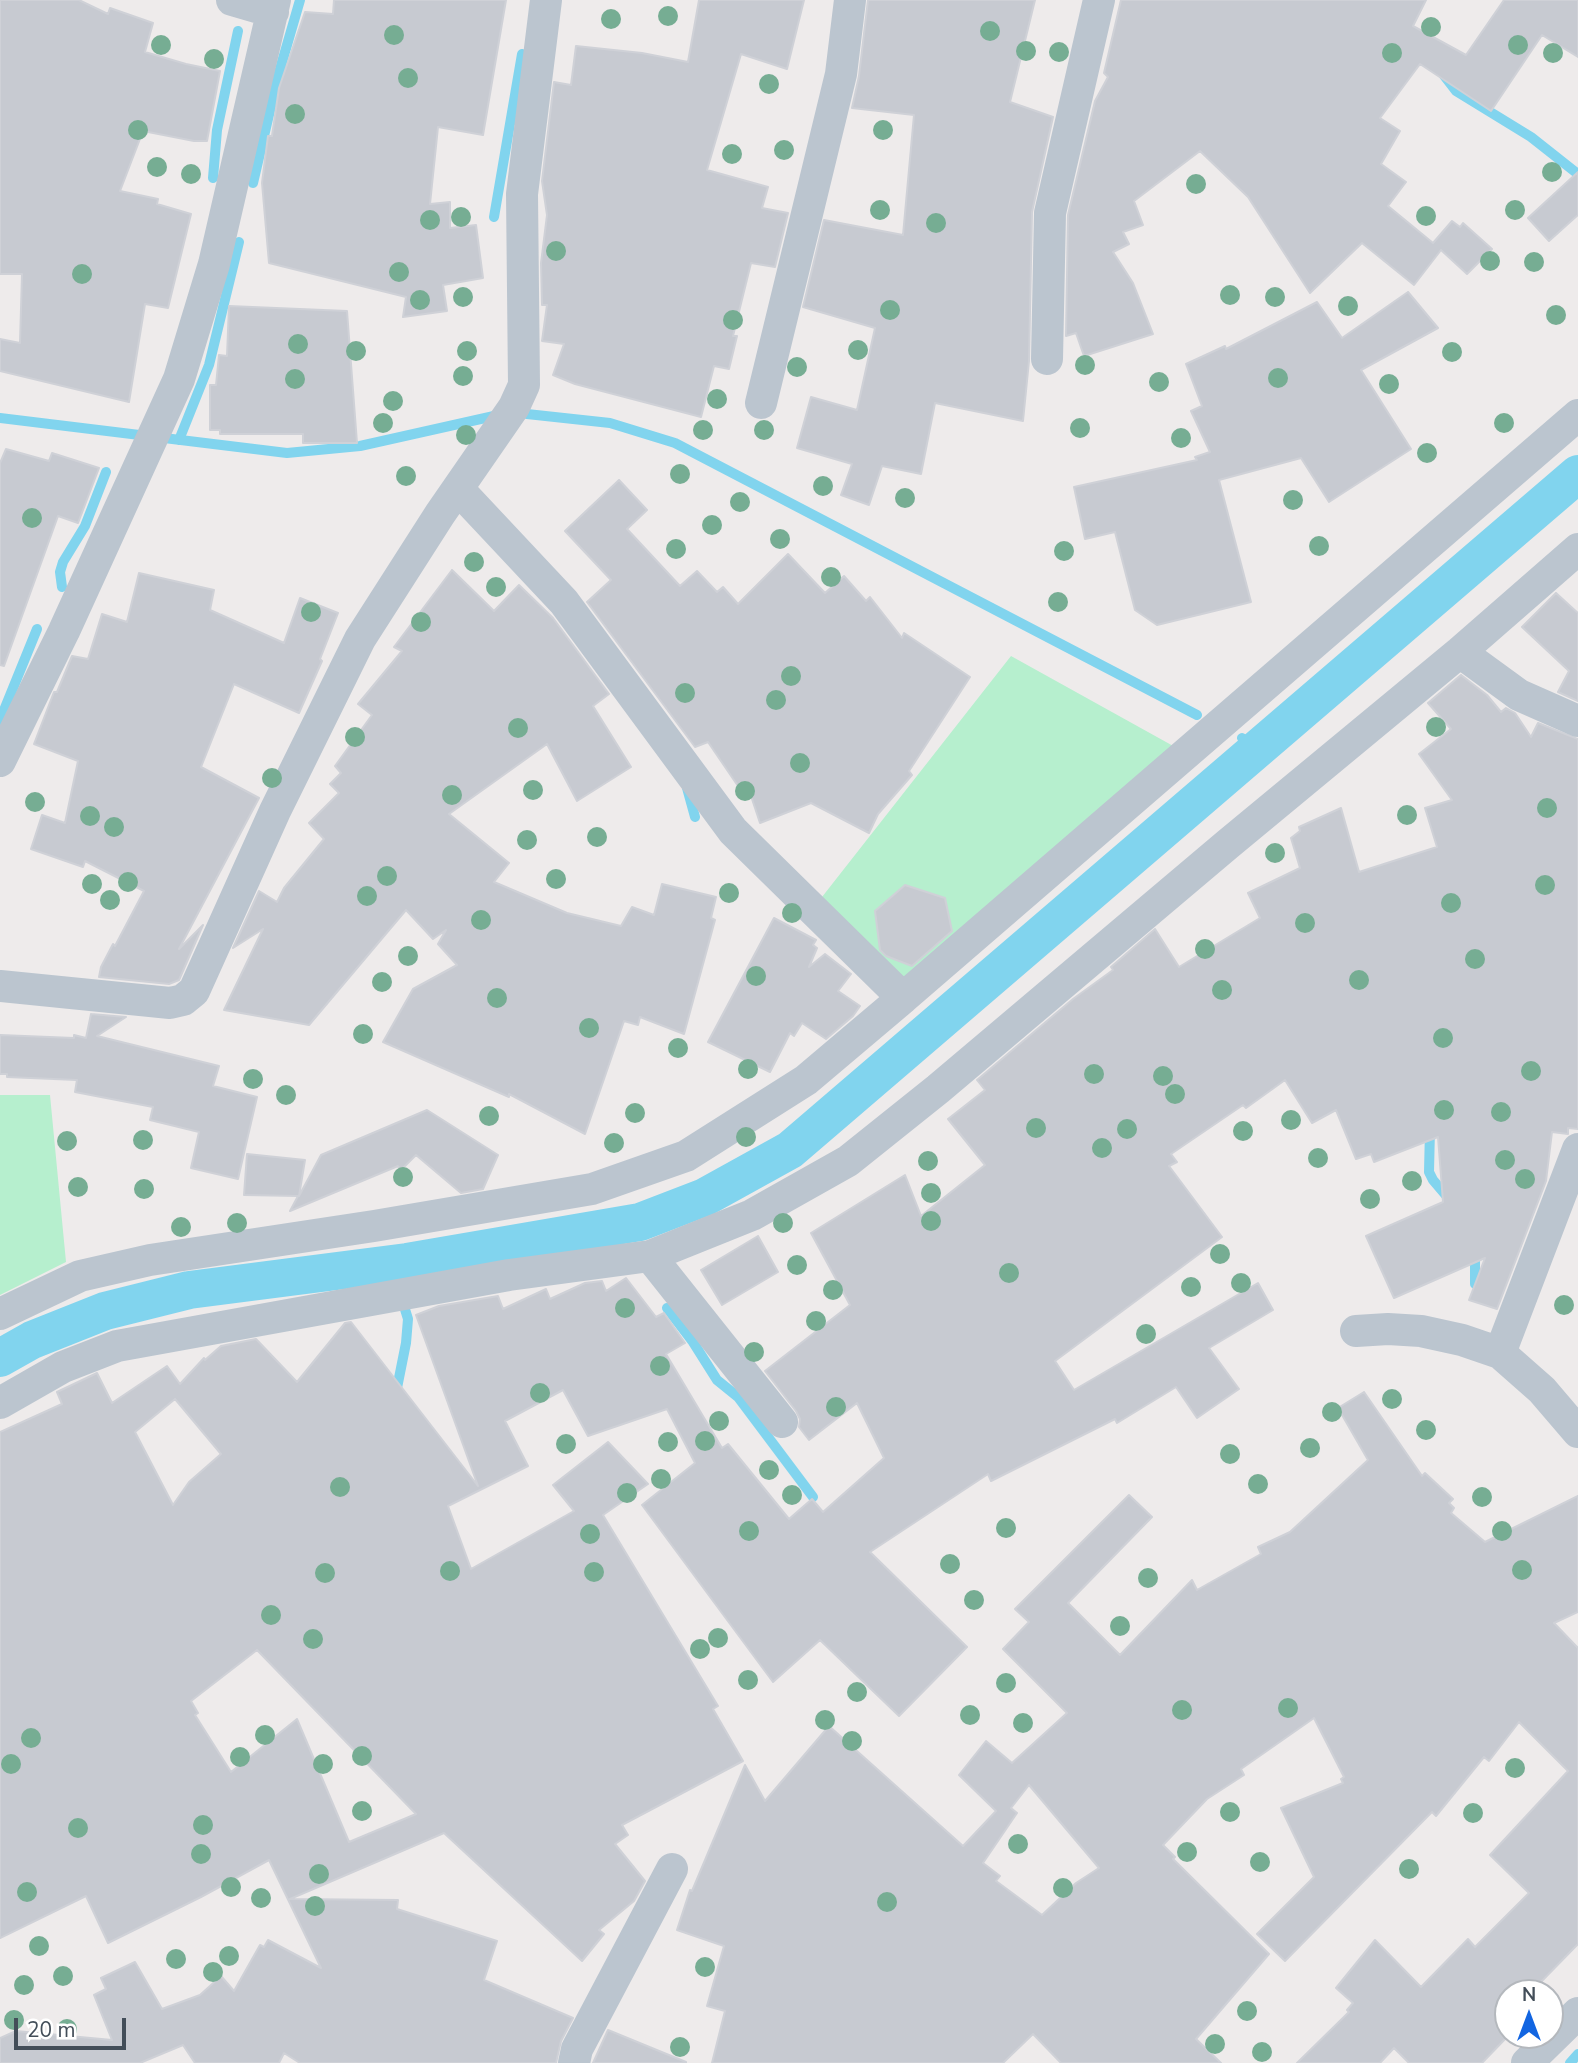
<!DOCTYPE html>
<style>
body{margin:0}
#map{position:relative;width:1578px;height:2063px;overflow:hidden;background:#eeebeb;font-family:"Nunito Sans",sans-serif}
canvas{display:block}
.north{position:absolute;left:1494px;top:1979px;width:70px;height:70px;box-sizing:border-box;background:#fff;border:2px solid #b4b8bd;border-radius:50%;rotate:0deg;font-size:19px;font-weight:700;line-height:28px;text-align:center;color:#434e59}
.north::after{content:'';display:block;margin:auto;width:24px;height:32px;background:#1265e1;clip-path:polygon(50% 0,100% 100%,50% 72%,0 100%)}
.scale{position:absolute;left:14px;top:2018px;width:112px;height:32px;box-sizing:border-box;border:4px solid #434e59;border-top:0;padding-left:9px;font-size:21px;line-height:24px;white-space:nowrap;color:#434e59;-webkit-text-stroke:5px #fff;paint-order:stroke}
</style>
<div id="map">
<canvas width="1578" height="2063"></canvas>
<div class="north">N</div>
<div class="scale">20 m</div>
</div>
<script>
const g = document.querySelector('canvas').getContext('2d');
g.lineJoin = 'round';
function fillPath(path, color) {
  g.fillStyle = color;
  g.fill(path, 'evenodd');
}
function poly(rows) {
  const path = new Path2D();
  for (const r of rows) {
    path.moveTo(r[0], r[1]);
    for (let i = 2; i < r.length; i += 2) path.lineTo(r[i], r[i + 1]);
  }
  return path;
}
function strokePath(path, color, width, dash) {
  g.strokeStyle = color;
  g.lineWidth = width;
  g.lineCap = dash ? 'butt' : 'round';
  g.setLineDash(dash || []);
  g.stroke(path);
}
const green = poly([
 [1011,656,1175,747,908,985,822,897],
 [0,1095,50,1095,66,1262,0,1295]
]);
const stream = poly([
 [1439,69,1456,91,1531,137,1578,174],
 [213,178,217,130,238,31],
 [253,183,278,76,300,0],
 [494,217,522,54],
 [527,414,610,423,675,443,1197,715],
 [0,418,287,453,360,446,494,416],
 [179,440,209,365,239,242],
 [62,587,60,572,63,562,85,526,106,472],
 [0,720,37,629],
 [1242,738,1260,748],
 [687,788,695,817],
 [1430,1129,1429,1172,1433,1180,1450,1200],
 [1475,1248,1475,1284],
 [667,1308,693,1342,717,1380,738,1397,813,1497],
 [395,1398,406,1343,408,1319,400,1293,407,1262],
 [1570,2063,1578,2054]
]);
const canal = poly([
 [0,1358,32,1340,105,1311,189,1290,407,1262,640,1222,705,1197,790,1150,1578,474]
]);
const building = poly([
 [0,0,79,0,108,14,110,8,153,23,145,52,186,64,220,71,207,141,194,141,143,131,120,191,158,199,157,204,191,214,168,308,145,304,129,402,0,371,0,339,20,343,22,274,0,274,0,0],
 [334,0,506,0,483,135,438,127,430,204,450,202,450,228,476,225,483,278,443,285,447,311,403,317,406,297,269,263,262,183,268,136,272,136,279,88,305,12,333,14,334,0],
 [699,0,804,0,787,69,741,54,707,170,768,187,762,208,788,213,775,267,751,263,733,336,737,336,729,369,714,366,701,417,575,384,553,375,564,344,542,341,547,305,542,305,541,263,547,215,542,181,554,82,571,85,576,46,642,53,688,62,699,0],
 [868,0,1035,0,1010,102,1053,117,1032,212,1029,361,1023,421,935,403,921,474,882,466,869,505,841,495,852,464,797,448,811,397,857,410,875,328,803,307,824,220,903,235,914,115,852,108,859,76,868,0],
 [1121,0,1426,0,1413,26,1466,55,1504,0,1578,0,1578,57,1542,35,1491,111,1420,64,1380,118,1400,131,1381,164,1406,182,1388,206,1433,243,1452,221,1460,227,1463,223,1492,249,1467,274,1441,250,1414,285,1362,243,1310,293,1248,197,1200,151,1134,201,1143,225,1123,232,1129,244,1113,252,1133,283,1153,334,1084,356,1076,333,1066,336,1068,215,1095,101,1108,77,1104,73,1121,0],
 [1578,172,1578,215,1549,241,1528,218,1578,172],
 [1408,292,1438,328,1361,370,1411,449,1329,502,1301,458,1219,480,1251,602,1157,625,1135,610,1115,532,1085,539,1074,487,1197,460,1195,457,1210,452,1191,411,1202,406,1186,364,1225,346,1226,349,1317,302,1342,338,1408,292],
 [229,306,347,311,357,443,303,443,303,434,220,434,220,430,210,430,210,385,216,385,219,355,227,356,229,306],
 [6,449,49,461,52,453,99,468,78,523,58,516,4,666,0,665,0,463,6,449],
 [619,480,647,510,627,529,680,586,697,571,717,592,723,587,738,604,788,554,825,593,844,576,866,601,870,597,902,638,904,633,970,677,909,771,912,775,878,814,869,833,811,803,760,823,747,784,740,789,708,742,695,747,587,602,611,580,565,531,619,480],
 [452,570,494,611,519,585,553,618,609,694,593,706,631,767,577,801,547,744,449,814,509,863,494,882,567,913,621,926,632,907,654,915,662,884,716,897,711,918,715,920,684,1034,640,1017,638,1025,624,1021,585,1134,509,1094,509,1097,383,1042,413,989,457,965,438,944,446,930,433,939,406,910,309,1025,224,1010,263,929,233,948,259,891,277,902,284,888,324,839,309,823,339,793,330,784,341,773,335,766,372,715,358,704,402,651,394,647,452,570],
 [139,573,214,590,210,610,284,643,300,598,338,613,320,659,322,661,299,713,234,684,201,767,259,798,179,949,203,925,179,980,169,984,99,977,101,967,113,944,115,946,144,891,85,861,83,867,31,849,42,815,65,823,78,761,34,744,54,692,57,692,72,656,88,659,102,614,127,622,139,573],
 [1556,593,1578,613,1578,701,1558,692,1569,671,1522,627,1556,593],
 [1461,675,1487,695,1501,712,1506,708,1515,713,1531,737,1538,723,1578,739,1578,1129,1568,1128,1568,1134,1552,1132,1546,1181,1497,1309,1469,1300,1485,1258,1394,1298,1366,1236,1443,1202,1438,1137,1374,1162,1371,1154,1356,1159,1336,1110,1312,1123,1285,1080,1246,1108,1243,1105,1171,1154,1177,1162,1169,1166,1222,1237,1055,1361,1074,1390,1258,1283,1273,1310,1209,1348,1239,1389,1197,1418,1176,1387,1117,1423,1115,1419,991,1481,988,1474,870,1552,967,1647,899,1716,820,1640,773,1682,642,1505,695,1463,667,1409,588,1436,563,1390,505,1421,528,1466,448,1506,471,1569,574,1511,553,1485,608,1442,648,1484,603,1515,718,1706,713,1709,743,1761,622,1825,628,1835,615,1844,645,1881,634,1901,599,1930,604,1934,582,1961,444,1833,290,1899,398,1900,397,1909,497,1941,484,1980,573,2018,561,2041,556,2063,300,2063,284,2053,279,2063,195,2063,183,2045,140,2063,0,2063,0,2038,16,2031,112,2040,94,1995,106,1989,101,1978,135,1962,162,2009,200,1995,221,1976,234,1991,260,1945,264,1947,268,1940,321,1968,269,1860,201,1897,108,1943,86,1896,0,1938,0,1432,62,1404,57,1392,97,1373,112,1403,167,1366,180,1384,204,1358,205,1360,221,1346,256,1339,297,1382,345,1323,351,1322,478,1486,416,1315,439,1306,498,1296,503,1309,546,1289,550,1299,585,1283,602,1281,606,1291,626,1278,656,1317,664,1313,685,1343,666,1354,722,1448,728,1444,789,1519,812,1499,823,1512,884,1458,857,1403,809,1440,799,1427,800,1419,796,1411,765,1371,850,1305,811,1233,905,1175,921,1216,985,1165,948,1119,985,1090,977,1080,1073,999,1113,970,1111,967,1155,929,1179,967,1260,918,1248,893,1300,868,1291,838,1300,831,1299,827,1341,808,1359,872,1437,847,1425,808,1452,800,1419,754,1451,729,1428,703,1461,675],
 [175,1399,221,1454,189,1482,173,1505,135,1432,175,1399],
 [257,1650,416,1814,349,1842,297,1719,231,1772,195,1715,198,1713,191,1701,257,1650],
 [905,885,945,898,952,931,912,966,886,956,880,950,875,911,905,885],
 [774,918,816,940,813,945,817,948,809,967,825,954,851,974,838,991,860,1006,853,1016,826,1039,802,1023,794,1036,790,1033,770,1072,708,1042,774,918],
 [91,1014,126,1017,97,1036,219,1066,213,1086,257,1097,238,1179,191,1168,199,1132,150,1120,153,1107,75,1092,77,1080,7,1077,7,1074,0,1074,0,1035,74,1038,74,1035,86,1038,91,1014],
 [427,1110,498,1155,483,1189,461,1193,416,1155,401,1170,398,1166,290,1211,298,1196,244,1195,247,1154,305,1160,299,1196,321,1155,427,1110],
 [758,1236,778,1272,722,1305,701,1270,758,1236],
 [1364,1392,1422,1476,1425,1473,1453,1499,1449,1503,1454,1508,1451,1513,1485,1542,1578,1496,1578,1612,1554,1623,1578,1648,1578,1944,1537,1986,1545,1993,1508,1993,1509,2035,1482,2063,1409,2063,1394,2048,1380,2063,1297,2063,1349,2012,1347,2010,1353,2003,1336,1988,1375,1940,1421,1987,1468,1939,1475,1947,1529,1893,1490,1855,1568,1771,1519,1722,1489,1761,1484,1757,1436,1816,1432,1812,1426,1818,1285,1961,1257,1934,1314,1877,1281,1808,1343,1783,1341,1779,1344,1777,1314,1718,1241,1769,1244,1775,1207,1799,1163,1845,1175,1857,1173,1859,1269,1954,1196,2039,1221,2063,1061,2063,1033,2034,1003,2063,712,2063,725,2011,707,2006,724,1946,677,1930,690,1890,692,1891,745,1765,765,1801,829,1726,963,1846,996,1811,959,1775,986,1741,1012,1763,1067,1713,1003,1649,1029,1622,1015,1609,1129,1495,1152,1517,1068,1603,1120,1655,1192,1580,1197,1590,1261,1554,1258,1547,1290,1532,1368,1460,1338,1408,1364,1392],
 [1029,1785,1099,1868,1076,1883,1042,1915,996,1881,1000,1876,983,1863,1017,1813,1011,1808,1029,1785],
 [608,2030,686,2062,686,2063,593,2063,608,2030]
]);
const street = poly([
 [232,0,273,12],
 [1047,359,1050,213,1099,0],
 [761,403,841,74,850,0],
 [458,489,564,602,733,831,903,998,1578,415],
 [1460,652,1519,695,1578,721],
 [0,761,64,631,179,379,214,264,275,0],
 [0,986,170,1003,183,1000,194,991,275,811,360,639,440,514,514,407,524,385,522,194,546,0],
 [0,1314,80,1276,150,1260,374,1226,592,1189,686,1156,806,1080,903,998],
 [1356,1331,1388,1329,1421,1331,1462,1340,1500,1353,1542,1390,1578,1432],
 [1500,1353,1578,1149],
 [0,1403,63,1367,117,1346,509,1275,650,1256],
 [782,1422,650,1256,752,1215,848,1161,938,1089,1228,844,1460,652,1578,549],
 [574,2063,577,2049,672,1869],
 [1527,2063,1578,2013]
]);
const trees = [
 [668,16],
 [611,19],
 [1431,27],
 [990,31],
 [394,35],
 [161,45],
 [1518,45],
 [1026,51],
 [1059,52],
 [1392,53],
 [1553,53],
 [214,59],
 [408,78],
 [769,84],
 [295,114],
 [138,130],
 [883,130],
 [784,150],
 [732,154],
 [157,167],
 [1552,172],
 [191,174],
 [1196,184],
 [880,210],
 [1515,210],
 [1426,216],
 [461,217],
 [430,220],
 [936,223],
 [556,251],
 [1490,261],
 [1534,262],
 [399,272],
 [82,274],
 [1230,295],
 [463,297],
 [1275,297],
 [420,300],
 [1348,306],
 [890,310],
 [1556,315],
 [733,320],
 [298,344],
 [858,350],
 [356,351],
 [467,351],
 [1452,352],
 [1085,365],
 [797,367],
 [463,376],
 [1278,378],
 [295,379],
 [1159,382],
 [1389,384],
 [717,399],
 [393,401],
 [383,423],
 [1504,423],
 [1080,428],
 [703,430],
 [764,430],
 [466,435],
 [1181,438],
 [1427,453],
 [680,474],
 [406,476],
 [823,486],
 [905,498],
 [1293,500],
 [740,502],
 [32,518],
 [712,525],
 [780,539],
 [1319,546],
 [676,549],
 [1064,551],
 [474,562],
 [831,577],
 [496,587],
 [1058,602],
 [311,612],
 [421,622],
 [791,676],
 [685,693],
 [776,700],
 [1436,727],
 [518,728],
 [355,737],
 [800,763],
 [272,778],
 [533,790],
 [745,791],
 [452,795],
 [35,802],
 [1547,808],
 [1407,815],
 [90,816],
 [114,827],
 [597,837],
 [527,840],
 [1275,853],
 [387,876],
 [556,879],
 [128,882],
 [92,884],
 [1545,885],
 [729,893],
 [367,896],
 [110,900],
 [1451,903],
 [792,913],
 [481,920],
 [1305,923],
 [1205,949],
 [408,956],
 [1475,959],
 [756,976],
 [1359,980],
 [382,982],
 [1222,990],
 [497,998],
 [589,1028],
 [363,1034],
 [1443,1038],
 [678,1048],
 [748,1069],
 [1531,1071],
 [1094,1074],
 [1163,1076],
 [253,1079],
 [1175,1094],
 [286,1095],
 [1444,1110],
 [1501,1112],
 [635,1113],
 [489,1116],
 [1291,1120],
 [1036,1128],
 [1127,1129],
 [1243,1131],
 [746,1137],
 [143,1140],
 [67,1141],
 [614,1143],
 [1102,1148],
 [1318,1158],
 [1505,1160],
 [928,1161],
 [403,1177],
 [1525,1179],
 [1412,1181],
 [78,1187],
 [144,1189],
 [931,1193],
 [1370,1199],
 [931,1221],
 [237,1223],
 [783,1223],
 [181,1227],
 [1220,1254],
 [797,1265],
 [1009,1273],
 [1241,1283],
 [1191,1287],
 [833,1290],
 [1564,1305],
 [625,1308],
 [816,1321],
 [1146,1334],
 [754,1352],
 [660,1366],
 [540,1393],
 [1392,1399],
 [836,1407],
 [1332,1412],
 [719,1421],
 [1426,1430],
 [705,1441],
 [668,1442],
 [566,1444],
 [1310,1448],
 [1230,1454],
 [769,1470],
 [661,1479],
 [1258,1484],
 [340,1487],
 [627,1493],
 [792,1495],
 [1482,1497],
 [1006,1528],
 [749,1531],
 [1502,1531],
 [590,1534],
 [950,1564],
 [1522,1570],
 [450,1571],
 [594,1572],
 [325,1573],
 [1148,1578],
 [974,1600],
 [271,1615],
 [1120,1626],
 [718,1638],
 [313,1639],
 [700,1649],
 [748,1680],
 [1006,1683],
 [857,1692],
 [1288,1708],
 [1182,1710],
 [970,1715],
 [825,1720],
 [1023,1723],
 [265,1735],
 [31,1738],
 [852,1741],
 [362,1756],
 [240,1757],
 [11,1764],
 [323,1764],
 [1515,1768],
 [362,1811],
 [1230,1812],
 [1473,1813],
 [203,1825],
 [78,1828],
 [1018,1844],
 [1187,1852],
 [201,1854],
 [1260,1862],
 [1409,1869],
 [319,1874],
 [231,1887],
 [1063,1888],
 [27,1892],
 [261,1898],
 [887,1902],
 [315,1906],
 [39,1946],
 [229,1956],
 [176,1959],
 [705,1967],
 [213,1972],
 [63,1976],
 [24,1985],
 [1247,2011],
 [14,2020],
 [67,2029],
 [1215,2044],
 [680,2047],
 [1262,2052]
];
fillPath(green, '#b6efce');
strokePath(stream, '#81d4ee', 10);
strokePath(canal, '#81d4ee', 38);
fillPath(building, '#c7cad1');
strokePath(building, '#cfd1d7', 2);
strokePath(street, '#bbc5cf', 32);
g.fillStyle = '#76ad93';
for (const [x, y] of trees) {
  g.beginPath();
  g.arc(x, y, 10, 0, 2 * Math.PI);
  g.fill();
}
</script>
